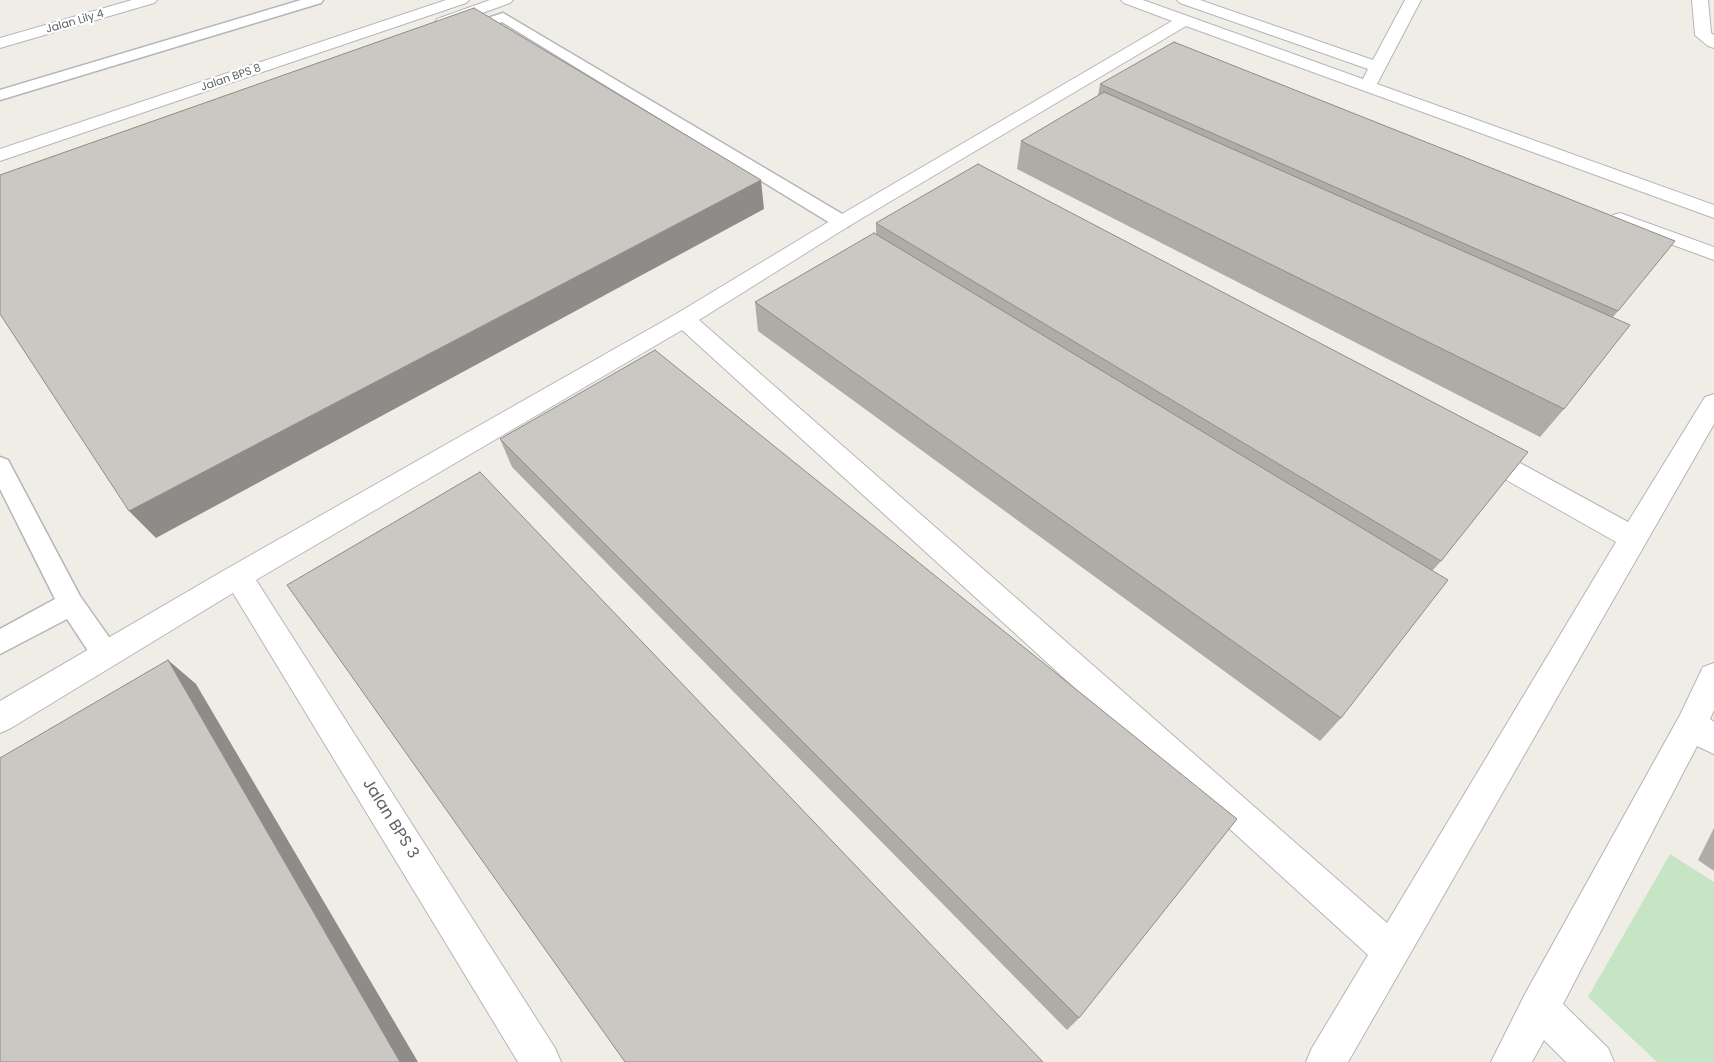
<!DOCTYPE html>
<style>
body{margin:0}
canvas{display:block;background:#efede6}
</style>
<canvas width="1714" height="1062"></canvas>
<script>
const g = document.querySelector('canvas').getContext('2d');
g.lineJoin = 'round';
function fillPath(path, color) {
  g.fillStyle = color;
  g.fill(path, 'evenodd');
}
function poly(rows) {
  const path = new Path2D();
  for (const r of rows) {
    path.moveTo(r[0], r[1]);
    for (let i = 2; i < r.length; i += 2) path.lineTo(r[i], r[i + 1]);
  }
  return path;
}
function strokePath(path, color, width, dash) {
  g.strokeStyle = color;
  g.lineWidth = width;
  g.lineCap = dash ? 'butt' : 'round';
  g.setLineDash(dash || []);
  g.stroke(path);
}
function label(font, color, halo, rows, align = 'center') {
  g.font = font + ' Poppins,sans-serif';
  g.lineWidth = 4.5;
  g.setLineDash([]);
  g.textBaseline = 'middle';
  g.strokeStyle = halo;
  g.fillStyle = color;
  for (const [text, x, y, turn = 0] of rows) {
    g.save();
    g.translate(x, y);
    g.rotate((+turn || 0) * Math.PI / 180);
    g.textAlign = isNaN(turn) ? turn : align;
    if (halo) g.strokeText(text, 0, 0);
    g.fillText(text, 0, 0);
    g.restore();
  }
}
const green = poly([
 [1670,854,1714,882,1714,1062,1657,1062,1588,997]
]);
const lane = poly([
 [301,0,323,0,321,3,0,100,0,90,301,0],
 [503,13,849,218,851,222,849,226,842,228,835,226,502,22,462,35,457,34,455,31,457,28,503,13],
 [0,457,8,460,80,596,116,647,120,655,116,663,106,667,96,663,67,619,0,654,0,629,55,599,0,489,0,457]
]);
const street = poly([
 [132,0,157,0,154,3,0,48,0,38,132,0],
 [446,0,469,0,466,3,0,161,0,149,446,0],
 [490,0,513,0,510,3,449,25,443,27,437,25,435,22,437,19,490,0],
 [1121,0,1143,0,1363,79,1368,69,1180,3,1177,0,1200,0,1373,60,1405,0,1421,0,1377,84,1714,205,1714,218,1186,26,849,226,699,320,1387,923,1616,542,1471,460,1467,453,1471,446,1480,444,1489,446,1628,522,1705,397,1714,394,1714,424,1348,1062,1306,1062,1312,1048,1368,955,682,330,256,580,555,1048,561,1062,518,1062,233,593,11,728,0,733,0,701,228,568,676,314,835,218,1172,21,1124,3,1121,0],
 [1692,0,1708,0,1711,33,1714,35,1714,48,1708,46,1695,35,1692,0],
 [1620,213,1714,247,1714,260,1613,223,1610,219,1613,215,1620,213],
 [1714,663,1714,710,1710,719,1714,722,1714,754,1697,746,1563,1004,1608,1048,1614,1062,1566,1062,1544,1040,1532,1062,1491,1062,1525,994,1680,715,1703,667,1714,663]
]);
const wall = poly([
 [1100,84,1675,241,1613,317,1564,409,1540,437,1017,169,1021,141,1098,96],
 [876,223,1441,561,1432,571,1341,718,1320,741,758,331,755,302,876,234],
 [500,439,1079,1018,1067,1030,512,467],
 [1714,828,1714,871,1698,860]
]);
const shadedWall = poly([
 [761,180,764,209,156,538,129,511],
 [168,660,196,684,418,1062,400,1062]
]);
const building = poly([
 [474,8,761,180,129,511,0,314,0,175,474,8],
 [1174,42,1675,241,1618,311,1100,84,1174,42],
 [1104,92,1630,325,1564,409,1021,141,1104,92],
 [978,164,1528,452,1441,561,876,223,978,164],
 [874,233,1448,580,1341,718,755,302,874,233],
 [655,350,1237,819,1079,1018,500,439,655,350],
 [480,472,1043,1062,625,1062,287,585,480,472],
 [168,660,400,1062,0,1062,0,758,168,660]
]);
const farStreetnames = [
 ["Jalan Lily 4",75,22,-16],
 ["Jalan BPS 8",231,78,-19]
];
const nearStreetnames = [
 ["Jalan BPS 3",390,819,58]
];
fillPath(green, '#c5e5c4');
strokePath(lane, '#b3b6ba', 3);
strokePath(street, '#b3b6ba', 2);
fillPath(lane, '#fff');
fillPath(street, '#fff');
fillPath(wall, '#afaca8');
fillPath(shadedWall, '#8e8c88');
fillPath(building, '#cbc8c3');
strokePath(building, '#8e8c88', 1);
label('11px', '#5e6266', '#fff', farStreetnames);
label('16px', '#5e6266', '#fff', nearStreetnames);
</script>
